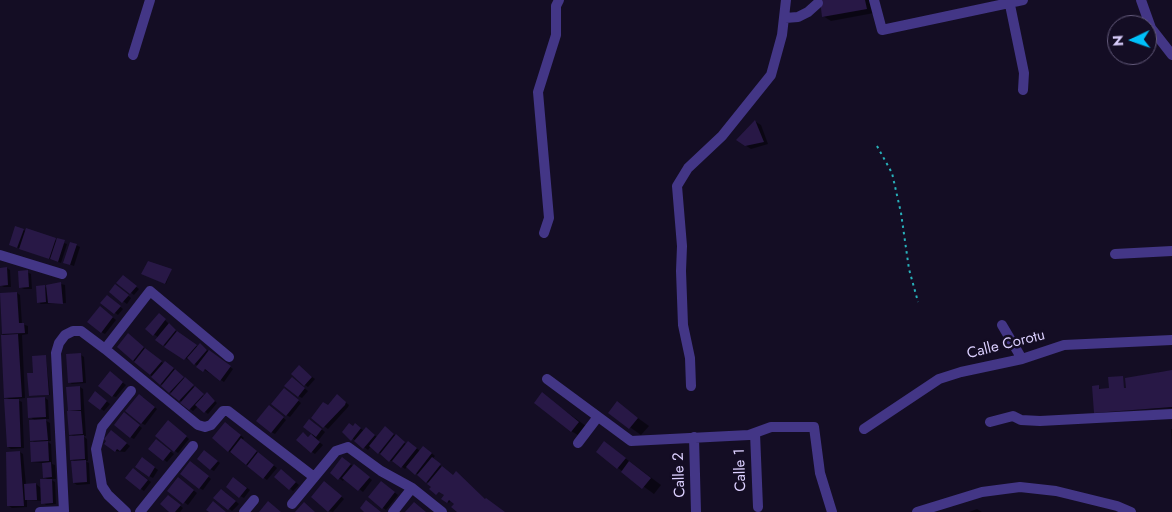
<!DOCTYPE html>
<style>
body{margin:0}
#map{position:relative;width:1172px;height:512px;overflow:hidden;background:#140d24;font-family:Jost,sans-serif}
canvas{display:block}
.north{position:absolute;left:1107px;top:15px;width:50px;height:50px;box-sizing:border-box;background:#140d24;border:1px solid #645b7c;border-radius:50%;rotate:267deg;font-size:14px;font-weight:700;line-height:20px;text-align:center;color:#dcd0ff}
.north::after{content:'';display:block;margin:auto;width:18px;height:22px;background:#00c1fb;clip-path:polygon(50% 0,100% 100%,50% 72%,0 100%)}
</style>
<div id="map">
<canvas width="1172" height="512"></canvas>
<div class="north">N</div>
</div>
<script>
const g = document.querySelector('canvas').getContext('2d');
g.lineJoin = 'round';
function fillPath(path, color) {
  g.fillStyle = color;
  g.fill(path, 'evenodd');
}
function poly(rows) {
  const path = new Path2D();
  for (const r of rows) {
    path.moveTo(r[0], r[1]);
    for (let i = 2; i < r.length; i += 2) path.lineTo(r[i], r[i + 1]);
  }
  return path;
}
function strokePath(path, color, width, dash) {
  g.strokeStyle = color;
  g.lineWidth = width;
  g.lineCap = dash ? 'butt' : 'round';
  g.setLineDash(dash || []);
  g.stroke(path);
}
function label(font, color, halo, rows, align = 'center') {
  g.font = font + ' Jost,sans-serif';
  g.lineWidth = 5;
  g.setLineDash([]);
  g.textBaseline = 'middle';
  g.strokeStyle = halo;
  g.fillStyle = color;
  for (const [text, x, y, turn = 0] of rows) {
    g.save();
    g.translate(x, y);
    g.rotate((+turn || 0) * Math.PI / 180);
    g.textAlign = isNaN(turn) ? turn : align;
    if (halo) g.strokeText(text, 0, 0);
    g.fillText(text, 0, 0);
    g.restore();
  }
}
const shadow = poly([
 [821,0,872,0,874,13,831,21,823,16],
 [756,122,761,125,768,144,751,149,745,145],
 [23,230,67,244,61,263,13,246],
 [76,245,80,247,74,266,68,264],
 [7,268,10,270,11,287,4,287,0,285,0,269],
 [171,270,166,284,142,273],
 [27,272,31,274,32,289,24,289,20,287],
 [126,279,139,289,134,295,118,283],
 [61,284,65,285,66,303,41,304,38,302,45,287,48,289,48,286],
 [119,288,131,298,127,304,110,292],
 [17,293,20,295,22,324,28,326,28,334,22,335,25,398,16,399,22,402,24,448,11,449,8,447,11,400,5,397,1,294],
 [110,298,123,309,118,315,102,303],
 [103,309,116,320,105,334,101,332],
 [162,317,178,333,198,347,203,347,233,369,224,382,164,345,159,338,147,329],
 [131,337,164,364,169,364,207,399,207,394,210,396,217,403,208,414,198,406,193,411,190,409,133,360],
 [81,355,84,357,86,383,72,384,69,382],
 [46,356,50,395,31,396,34,374],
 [299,367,315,379,308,387,305,385],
 [1172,371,1172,408,1096,412,1099,387,1100,390,1110,390,1122,377,1124,389,1127,389,1158,375,1158,372],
 [113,375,126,385,116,397,112,396],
 [295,380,308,391,302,398,298,396],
 [80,387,83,389,86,436,83,436,87,439,88,461,85,461,89,463,90,484,77,485,74,483,76,462,71,459,75,437,70,434,68,388],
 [288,392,301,403,290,417,286,415],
 [542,394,590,429,583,438,571,431],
 [99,395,110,404,104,411,89,401],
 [338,396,349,405,348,407,328,429,312,418,328,406],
 [143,397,157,409,145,425,141,423],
 [45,398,48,400,49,419,43,419,50,423,51,441,46,441,51,444,52,464,55,465,56,479,50,479,55,482,56,504,46,505,42,501,27,500,27,507,12,508,9,506,20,452,23,454,26,485,36,484,41,488,49,480,44,477,43,463,32,462,36,443,31,440,36,421,30,417],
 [617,403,649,426,641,435,610,413],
 [273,409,286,420,275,434,271,432],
 [127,416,142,428,134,439,130,437],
 [313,422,325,432,318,441,323,445,315,454,312,452,306,435,309,438,313,433],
 [171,424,189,439,178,453,175,451],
 [229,425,244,438,242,440,277,468,267,480,228,451],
 [359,427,364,431,370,431,377,437,389,430,409,447,412,444,420,451,427,449,435,456,432,459,453,476,503,512,459,512,456,504,451,500,449,503,443,498,445,495,441,491,437,494,433,487,419,475,407,467,405,469,394,461,390,461,371,446,368,450,344,432],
 [1171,429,1172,429,1172,450],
 [114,434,130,446,125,452,115,451],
 [159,443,174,454,167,462,150,449],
 [605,443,661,485,654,494,618,468],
 [205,451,220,463,214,471,210,469],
 [146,461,158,470,153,478,149,476],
 [346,461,372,480,363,492,345,478,343,481,331,473],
 [194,465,211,479,203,490,199,488],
 [137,471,151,482,144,491,141,489],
 [285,473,299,485,293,491,276,477],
 [237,480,250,490,244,498,240,496],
 [182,481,197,493,188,505,169,491],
 [328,485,344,499,333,512,329,511],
 [385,485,398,495,386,510,383,508],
 [225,492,239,504,232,511,215,498],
 [171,498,183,508,180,512,171,512],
 [977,509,982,512,969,512]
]);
const building = poly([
 [820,0,865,0,867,9,822,17],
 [755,120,764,142,745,146,736,140],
 [15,226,24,229,17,248,9,245],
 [26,228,56,238,49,259,19,249],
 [57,238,65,240,58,262,50,259],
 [70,242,77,244,70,265,63,263],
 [148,261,172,269,165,284,141,274],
 [7,267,8,285,0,286,0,268],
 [28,270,29,287,19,288,18,271],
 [123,275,137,286,130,294,116,283],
 [61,282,63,304,48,303,46,285],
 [115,284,129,295,122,303,109,292],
 [45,285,46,302,37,303,36,286],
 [17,292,19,323,24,323,25,333,2,334,0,293],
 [107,295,121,306,114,314,100,303],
 [100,306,113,317,101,333,87,322],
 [159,313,166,319,153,336,145,329],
 [169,323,176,330,163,346,155,340],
 [177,331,197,345,184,360,164,347],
 [128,333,144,347,133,361,117,347],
 [18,334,22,397,4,398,1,335],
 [200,343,207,350,194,365,187,358],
 [145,348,162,361,150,375,134,362],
 [209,350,231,366,220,381,205,369,203,372,196,367],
 [81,353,83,382,68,383,66,354],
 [46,355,49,395,29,396,27,373,33,373,32,356],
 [165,361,174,368,160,385,151,377],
 [299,365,312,377,304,386,291,374],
 [175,369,184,377,169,393,161,386],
 [1172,370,1172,407,1094,413,1092,386,1099,385,1099,389,1109,388,1108,377,1123,376,1124,388,1126,388,1125,378],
 [110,371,123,382,112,397,98,386],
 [185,377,194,385,179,401,170,394],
 [292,377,305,388,298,397,284,386],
 [80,386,81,410,68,411,66,387],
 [195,386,204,394,189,410,180,403],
 [284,388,299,400,286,416,271,404],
 [95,391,107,401,100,410,88,401],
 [207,392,215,401,204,413,195,405],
 [542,392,579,422,571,432,534,403],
 [139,394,155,407,141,424,125,411],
 [337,394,346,402,345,405,323,428,311,418,323,402,328,405],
 [45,397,46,417,28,418,27,398],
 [4,399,19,399,21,447,7,447],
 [617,401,638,418,629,429,608,413],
 [269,405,284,417,271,433,256,421],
 [67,411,81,411,83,434,69,435],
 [124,412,140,425,130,438,114,425],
 [46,419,48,440,30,441,29,420],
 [309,419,322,429,316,437,303,427],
 [168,420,187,436,174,452,155,436],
 [225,422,241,435,228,452,212,438],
 [349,423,353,426,355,423,361,428,351,441,342,432],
 [385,426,394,434,378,454,369,446],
 [366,427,375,435,363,449,354,441],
 [111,430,127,443,120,451,117,449,115,452,104,444,106,441,104,439],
 [303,432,308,437,311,434,320,442,311,453,296,440],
 [396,434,405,442,389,462,380,454],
 [84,435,85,459,70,460,69,436],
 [241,438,257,451,246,465,230,452],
 [156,439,171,451,163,461,148,449],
 [48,441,49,461,31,462,30,442],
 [408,441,417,448,401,468,392,461],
 [604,441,626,458,617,469,596,452],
 [423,446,432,453,415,475,406,467],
 [204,450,218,461,210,470,197,459],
 [20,451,24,506,7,506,6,452],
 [258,452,274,465,263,479,247,466],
 [142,457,155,467,149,477,135,467],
 [342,457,351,464,338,480,330,473],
 [432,457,441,464,426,483,417,475],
 [86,460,87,482,73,483,71,461],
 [190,461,209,476,199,489,180,474],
 [629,461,651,478,642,489,621,472],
 [51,462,52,477,43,478,42,463],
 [354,464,370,477,358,491,342,478],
 [442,466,453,475,456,471,485,499,486,498,505,512,457,512,451,507,454,504,449,500,447,503,441,499,444,495,439,492,436,495,429,489,431,487,427,484],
 [133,468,148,480,140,490,125,478],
 [281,469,296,482,289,490,274,477],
 [178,477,194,490,183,504,167,491],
 [233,477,247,488,239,498,226,487],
 [40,479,52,479,53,503,41,504],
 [324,481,342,496,328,512,311,497],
 [381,481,395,492,382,509,368,497],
 [36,483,37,500,25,500,24,484],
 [221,489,236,501,228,510,213,498],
 [168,495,181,505,175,512,169,512,160,504],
 [366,500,381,512,364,512,360,508],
 [213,501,226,512,209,512,206,510],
 [268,501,281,512,259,512],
 [304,502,315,512,295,512],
 [414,502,426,512,405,512]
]);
const path = poly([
 [877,146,892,173,901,213,909,269,918,302]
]);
const minor = poly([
 [874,0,882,30,1023,0],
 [1009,0,1024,73,1023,90],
 [1141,0,1151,28,1172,55],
 [785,18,798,17,808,12,818,3],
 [133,55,150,0],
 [544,233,549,218,538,92,556,35,556,6,559,0],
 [1115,254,1172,251],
 [0,255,62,274],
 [1002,325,1022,359],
 [105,349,150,291,229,357],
 [547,379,631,441,749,435,771,427,814,427,820,473,832,512],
 [691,386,690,358,683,325,681,271,682,246,677,186,688,168,722,136,771,75,782,35,786,0],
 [990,422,1013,416,1021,420,1040,421,1172,414],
 [864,429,939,379,961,372,1022,359,1064,345,1172,340],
 [755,433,758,507],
 [694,437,696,512],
 [578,443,597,418],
 [292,504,336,451,348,447,381,471,412,488,442,512],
 [40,512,64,511,56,353,59,343,65,335,73,331,81,331,105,349,198,425,205,427,211,425,223,411,228,411,314,477],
 [126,512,108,495,102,486,96,449,102,427,131,391],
 [140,512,193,446],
 [244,512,254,500],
 [393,512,412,488],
 [917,512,982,492,1020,487,1056,491,1117,506,1131,512]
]);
const streetNames = [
 ["Calle Corotu",1006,345,-14],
 ["Calle 1",741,470,-92],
 ["Calle 2",680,475,-92]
];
fillPath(shadow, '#0007');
fillPath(building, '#281846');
strokePath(path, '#28b1bb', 2, [2.5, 4]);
strokePath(minor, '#433686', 10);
label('15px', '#dcd0ff', '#140d24', streetNames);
</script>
